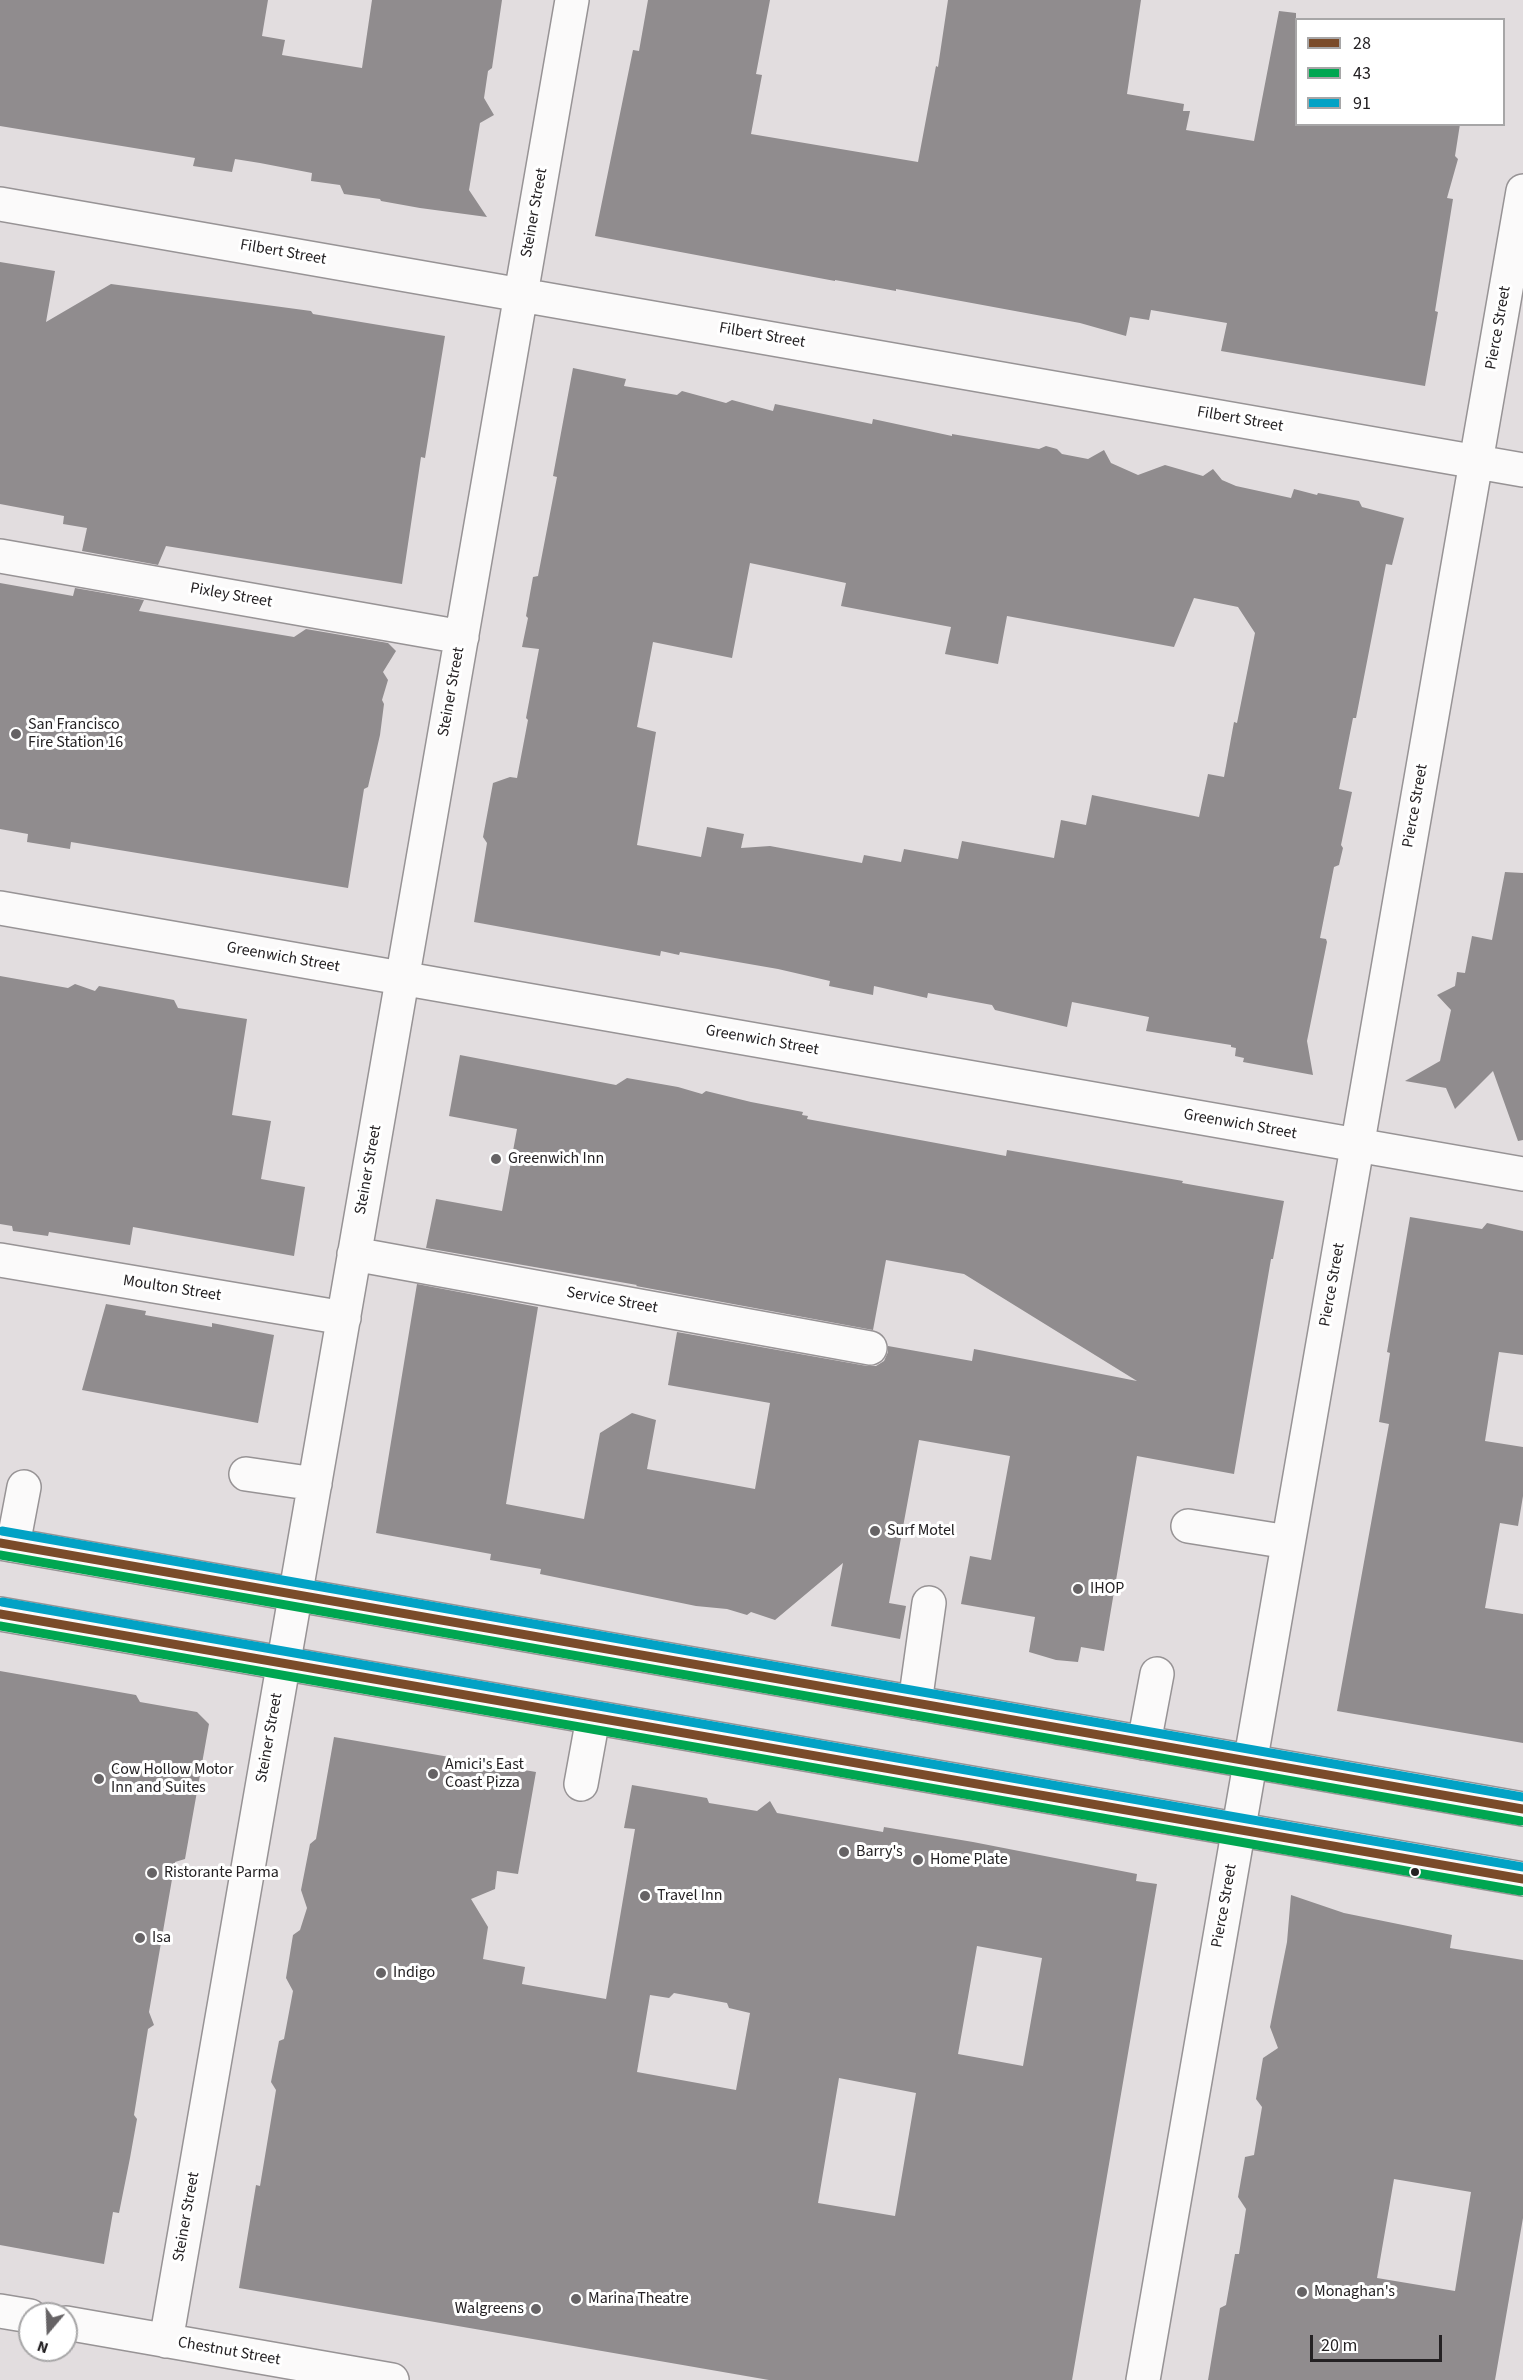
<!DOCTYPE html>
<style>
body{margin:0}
#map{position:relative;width:1523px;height:2380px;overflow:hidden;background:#e2dddf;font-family:"Source Sans 3",sans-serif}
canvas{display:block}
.legend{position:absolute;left:1295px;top:18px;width:210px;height:108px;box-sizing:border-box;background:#fff;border:2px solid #a7a6a7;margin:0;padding:8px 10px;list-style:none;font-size:18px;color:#242123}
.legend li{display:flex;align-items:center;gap:12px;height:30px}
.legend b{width:30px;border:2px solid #a7a6a7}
.north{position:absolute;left:18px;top:2302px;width:60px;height:60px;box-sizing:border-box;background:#fff;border:2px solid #a7a6a7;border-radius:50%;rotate:199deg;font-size:16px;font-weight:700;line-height:24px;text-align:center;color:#242123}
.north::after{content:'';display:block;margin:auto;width:21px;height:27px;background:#666365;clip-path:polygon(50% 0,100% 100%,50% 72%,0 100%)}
.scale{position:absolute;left:1310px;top:2335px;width:132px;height:27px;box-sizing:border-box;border:3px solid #242123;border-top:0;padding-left:8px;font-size:18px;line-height:21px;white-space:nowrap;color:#242123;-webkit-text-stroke:4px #fff;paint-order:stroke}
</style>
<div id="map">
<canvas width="1523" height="2380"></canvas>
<ul class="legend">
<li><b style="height:8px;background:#7a4b2a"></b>28</li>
<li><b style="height:8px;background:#00a651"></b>43</li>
<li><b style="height:8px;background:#02a2c5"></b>91</li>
</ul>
<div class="north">N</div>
<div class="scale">20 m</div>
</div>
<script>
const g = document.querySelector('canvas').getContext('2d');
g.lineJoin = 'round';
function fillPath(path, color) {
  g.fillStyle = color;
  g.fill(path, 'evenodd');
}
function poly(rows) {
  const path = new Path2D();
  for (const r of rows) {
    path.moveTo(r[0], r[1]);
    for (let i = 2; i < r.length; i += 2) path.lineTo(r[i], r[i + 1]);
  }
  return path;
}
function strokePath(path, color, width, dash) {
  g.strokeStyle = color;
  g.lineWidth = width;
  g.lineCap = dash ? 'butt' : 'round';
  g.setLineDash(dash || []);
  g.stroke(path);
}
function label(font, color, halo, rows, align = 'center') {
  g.font = font + ' "Source Sans 3",sans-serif';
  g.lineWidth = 6;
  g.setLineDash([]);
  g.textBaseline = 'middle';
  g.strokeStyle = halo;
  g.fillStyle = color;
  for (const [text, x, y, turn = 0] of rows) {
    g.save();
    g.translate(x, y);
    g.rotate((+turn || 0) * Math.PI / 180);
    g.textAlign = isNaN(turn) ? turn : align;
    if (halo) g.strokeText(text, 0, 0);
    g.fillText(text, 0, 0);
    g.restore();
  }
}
const building = poly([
 [0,0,268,0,262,36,285,40,282,55,362,68,372,0,502,0,492,68,488,71,484,98,494,115,480,123,469,190,487,217,420,208,381,201,380,199,344,194,340,185,311,181,312,173,260,163,235,159,232,172,193,166,195,158,0,126],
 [648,0,770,0,756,74,762,75,751,134,918,162,936,66,938,67,948,0,1141,0,1127,94,1184,104,1183,111,1190,111,1186,130,1254,141,1279,11,1296,13,1296,124,1460,124,1455,156,1458,159,1447,198,1453,199,1435,311,1438,312,1425,386,1221,351,1227,323,1151,310,1149,320,1130,317,1126,336,1080,323,896,289,896,291,835,280,835,281,595,236,633,50,639,51],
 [0,262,55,271,46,322,111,284,311,311,313,314,445,336,425,458,421,457,402,584,166,546,158,565,82,551,87,528,63,524,64,516,0,504],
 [573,368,626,379,624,386,677,395,682,391,726,403,732,400,773,411,775,404,872,424,873,419,952,436,952,434,1039,449,1046,446,1057,449,1062,454,1088,459,1104,450,1111,463,1138,475,1165,465,1203,476,1213,469,1222,480,1236,486,1291,498,1294,489,1317,495,1318,493,1359,501,1362,507,1404,518,1392,565,1386,564,1356,718,1353,718,1339,789,1352,792,1341,845,1343,848,1339,865,1334,867,1320,938,1326,939,1327,942,1307,1041,1313,1075,1243,1062,1244,1058,1235,1056,1236,1048,1231,1047,1231,1045,1146,1031,1149,1017,1072,1002,1067,1027,995,1010,992,1005,928,993,927,998,874,986,873,995,829,986,830,981,778,969,680,952,679,955,661,951,660,956,474,922,487,843,483,837,493,783,510,777,517,778,528,720,526,718,539,649,522,647,528,618,526,616,533,577,538,576,557,477,553,476],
 [750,563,846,583,841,606,951,627,945,654,998,664,1007,616,1174,647,1194,598,1238,607,1255,633,1237,723,1234,722,1224,777,1208,774,1199,817,1092,795,1086,825,1061,820,1054,858,962,841,958,859,904,849,901,862,864,855,862,863,770,846,741,848,744,834,707,827,701,857,637,845,656,732,637,727,653,642,732,658],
 [0,583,73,596,75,588,144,600,139,611,294,637,306,629,388,643,396,651,383,672,388,680,382,700,384,704,380,735,368,787,364,789,348,888,71,842,70,849,27,842,28,834,0,829],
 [1505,872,1523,873,1523,1140,1518,1141,1493,1071,1455,1109,1446,1088,1405,1081,1440,1061,1451,1010,1437,995,1455,986,1457,972,1465,973,1472,936,1492,940],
 [0,976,68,988,75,984,95,991,99,986,174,1000,178,1008,247,1019,232,1115,271,1121,261,1179,305,1187,294,1256,133,1227,130,1245,49,1232,48,1236,13,1231,12,1226,0,1224],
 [460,1055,616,1085,627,1078,678,1087,702,1094,706,1091,751,1102,803,1112,802,1115,808,1116,807,1119,1006,1156,1007,1150,1183,1181,1182,1183,1284,1201,1273,1259,1271,1259,1234,1474,1137,1456,1104,1651,1081,1647,1078,1662,1056,1660,1029,1652,1035,1617,961,1604,970,1556,991,1560,1010,1456,919,1440,889,1603,906,1606,900,1639,831,1626,843,1563,775,1620,751,1612,747,1615,727,1609,696,1606,540,1574,541,1569,490,1560,491,1554,376,1533,417,1284,538,1307,506,1504,584,1519,600,1433,632,1413,656,1420,647,1469,755,1489,770,1403,668,1385,677,1332,867,1366,876,1366,884,1361,888,1352,888,1346,972,1361,974,1349,1137,1381,964,1274,886,1260,873,1330,636,1286,637,1285,426,1248,436,1199,502,1211,517,1129,449,1116],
 [1410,1217,1482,1229,1487,1223,1523,1231,1523,1355,1499,1352,1485,1441,1523,1447,1523,1496,1518,1526,1500,1523,1485,1608,1523,1614,1523,1743,1337,1711,1389,1424,1379,1422,1390,1353,1387,1352],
 [106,1304,146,1311,145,1315,212,1327,212,1323,274,1335,258,1423,82,1390],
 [0,1671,136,1695,140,1702,197,1712,209,1724,185,1859,175,1862,149,2012,154,2025,148,2029,134,2115,137,2119,130,2158,119,2213,113,2212,104,2264,0,2245],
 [334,1737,536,1772,518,1874,497,1871,495,1889,471,1899,488,1927,483,1959,525,1967,522,1984,606,1999,635,1829,624,1828,632,1785,707,1798,709,1803,757,1811,770,1801,777,1813,883,1832,884,1827,973,1842,1137,1874,1136,1881,1157,1884,1072,2380,769,2380,239,2288,256,2185,260,2186,276,2090,271,2082,279,2041,284,2039,293,1991,286,1978,293,1935,300,1930,307,1908,301,1890,310,1844,316,1839],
 [977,1946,1042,1958,1023,2066,958,2054],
 [674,1993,727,2003,729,2008,750,2013,736,2090,637,2072,650,1995,669,1998],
 [839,2078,916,2093,895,2216,818,2203],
 [1291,1895,1344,1913,1452,1935,1450,1948,1523,1960,1523,2218,1495,2380,1208,2380,1220,2308,1226,2305,1235,2254,1239,2254,1246,2209,1238,2197,1245,2157,1254,2155,1262,2107,1256,2099,1263,2058,1278,2048,1270,2027,1287,1942],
 [1394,2179,1471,2192,1455,2291,1377,2278]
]);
const minor = poly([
 [0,204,1523,470],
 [0,556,462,637],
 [0,908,1523,1174],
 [354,1254,870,1348],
 [0,1260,344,1318],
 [246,1474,315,1484],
 [1188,1526,1288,1542],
 [13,1545,24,1487],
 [915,1703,929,1603],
 [1144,1743,1157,1674],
 [581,1784,593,1718],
 [0,2311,30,2316],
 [66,2323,392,2380],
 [166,2341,572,0],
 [1143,2380,1523,191]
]);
const highway = poly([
 [0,1543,1523,1809],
 [0,1614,1523,1879]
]);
const bus1 = poly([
 [0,1543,1523,1809],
 [0,1614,1523,1879]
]);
const bus2 = poly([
 [0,1555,1521,1821],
 [0,1626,1521,1891]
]);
const bus3 = poly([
 [2,1531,1523,1797],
 [2,1602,1523,1867]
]);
const markers = [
 [16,734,6,"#666365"],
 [496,1159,6,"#666365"],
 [875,1531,6,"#666365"],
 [1078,1589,6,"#666365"],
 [433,1774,6,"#666365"],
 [99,1779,6,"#666365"],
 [844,1852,6,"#666365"],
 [918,1860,6,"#666365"],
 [1415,1872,5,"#242123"],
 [152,1873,6,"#666365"],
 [645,1896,6,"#666365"],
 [140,1938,6,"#666365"],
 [381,1973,6,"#666365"],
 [1302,2292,6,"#666365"],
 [576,2299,6,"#666365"],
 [536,2309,6,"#666365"]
];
const streetNames = [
 ["Steiner Street",535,213,-80],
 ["Filbert Street",283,253,10],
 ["Pierce Street",1499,328,-80],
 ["Filbert Street",762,336,10],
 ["Filbert Street",1240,420,10],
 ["Pixley Street",231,596,10],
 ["Steiner Street",452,692,-80],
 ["Pierce Street",1416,806,-80],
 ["Greenwich Street",283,958,10],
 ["Greenwich Street",762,1041,10],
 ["Greenwich Street",1240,1125,10],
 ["Steiner Street",369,1170,-80],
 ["Pierce Street",1333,1285,-80],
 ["Moulton Street",172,1289,9],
 ["Service Street",612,1301,10],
 ["Steiner Street",270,1738,-80],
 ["Pierce Street",1225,1906,-80],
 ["Steiner Street",187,2217,-80],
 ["Chestnut Street",229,2352,10]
];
const poiNames = [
 ["San Francisco",28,725],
 ["Fire Station 16",28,743],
 ["Greenwich Inn",508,1159],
 ["Surf Motel",887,1531],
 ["IHOP",1090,1589],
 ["Amici's East",445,1765],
 ["Coast Pizza",445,1783],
 ["Cow Hollow Motor",111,1770],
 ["Inn and Suites",111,1788],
 ["Barry's",856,1852],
 ["Home Plate",930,1860],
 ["Ristorante Parma",164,1873],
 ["Travel Inn",657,1896],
 ["Isa",152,1938],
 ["Indigo",393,1973],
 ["Monaghan's",1314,2292],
 ["Marina Theatre",588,2299],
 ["Walgreens",524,2309,"right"]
];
fillPath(building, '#908c8e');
strokePath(minor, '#979395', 36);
strokePath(highway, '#979395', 36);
strokePath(minor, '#fbfafa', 33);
strokePath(highway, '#fbfafa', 33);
strokePath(bus1, '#7a4b2a', 9);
strokePath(bus2, '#00a651', 9);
strokePath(bus3, '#02a2c5', 9);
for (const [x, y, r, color] of markers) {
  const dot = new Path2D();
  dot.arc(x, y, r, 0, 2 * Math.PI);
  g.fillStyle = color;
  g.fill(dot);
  strokePath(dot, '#fff', 2);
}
label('16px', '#242123', '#fff', streetNames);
label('16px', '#242123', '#fff', poiNames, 'left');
</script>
